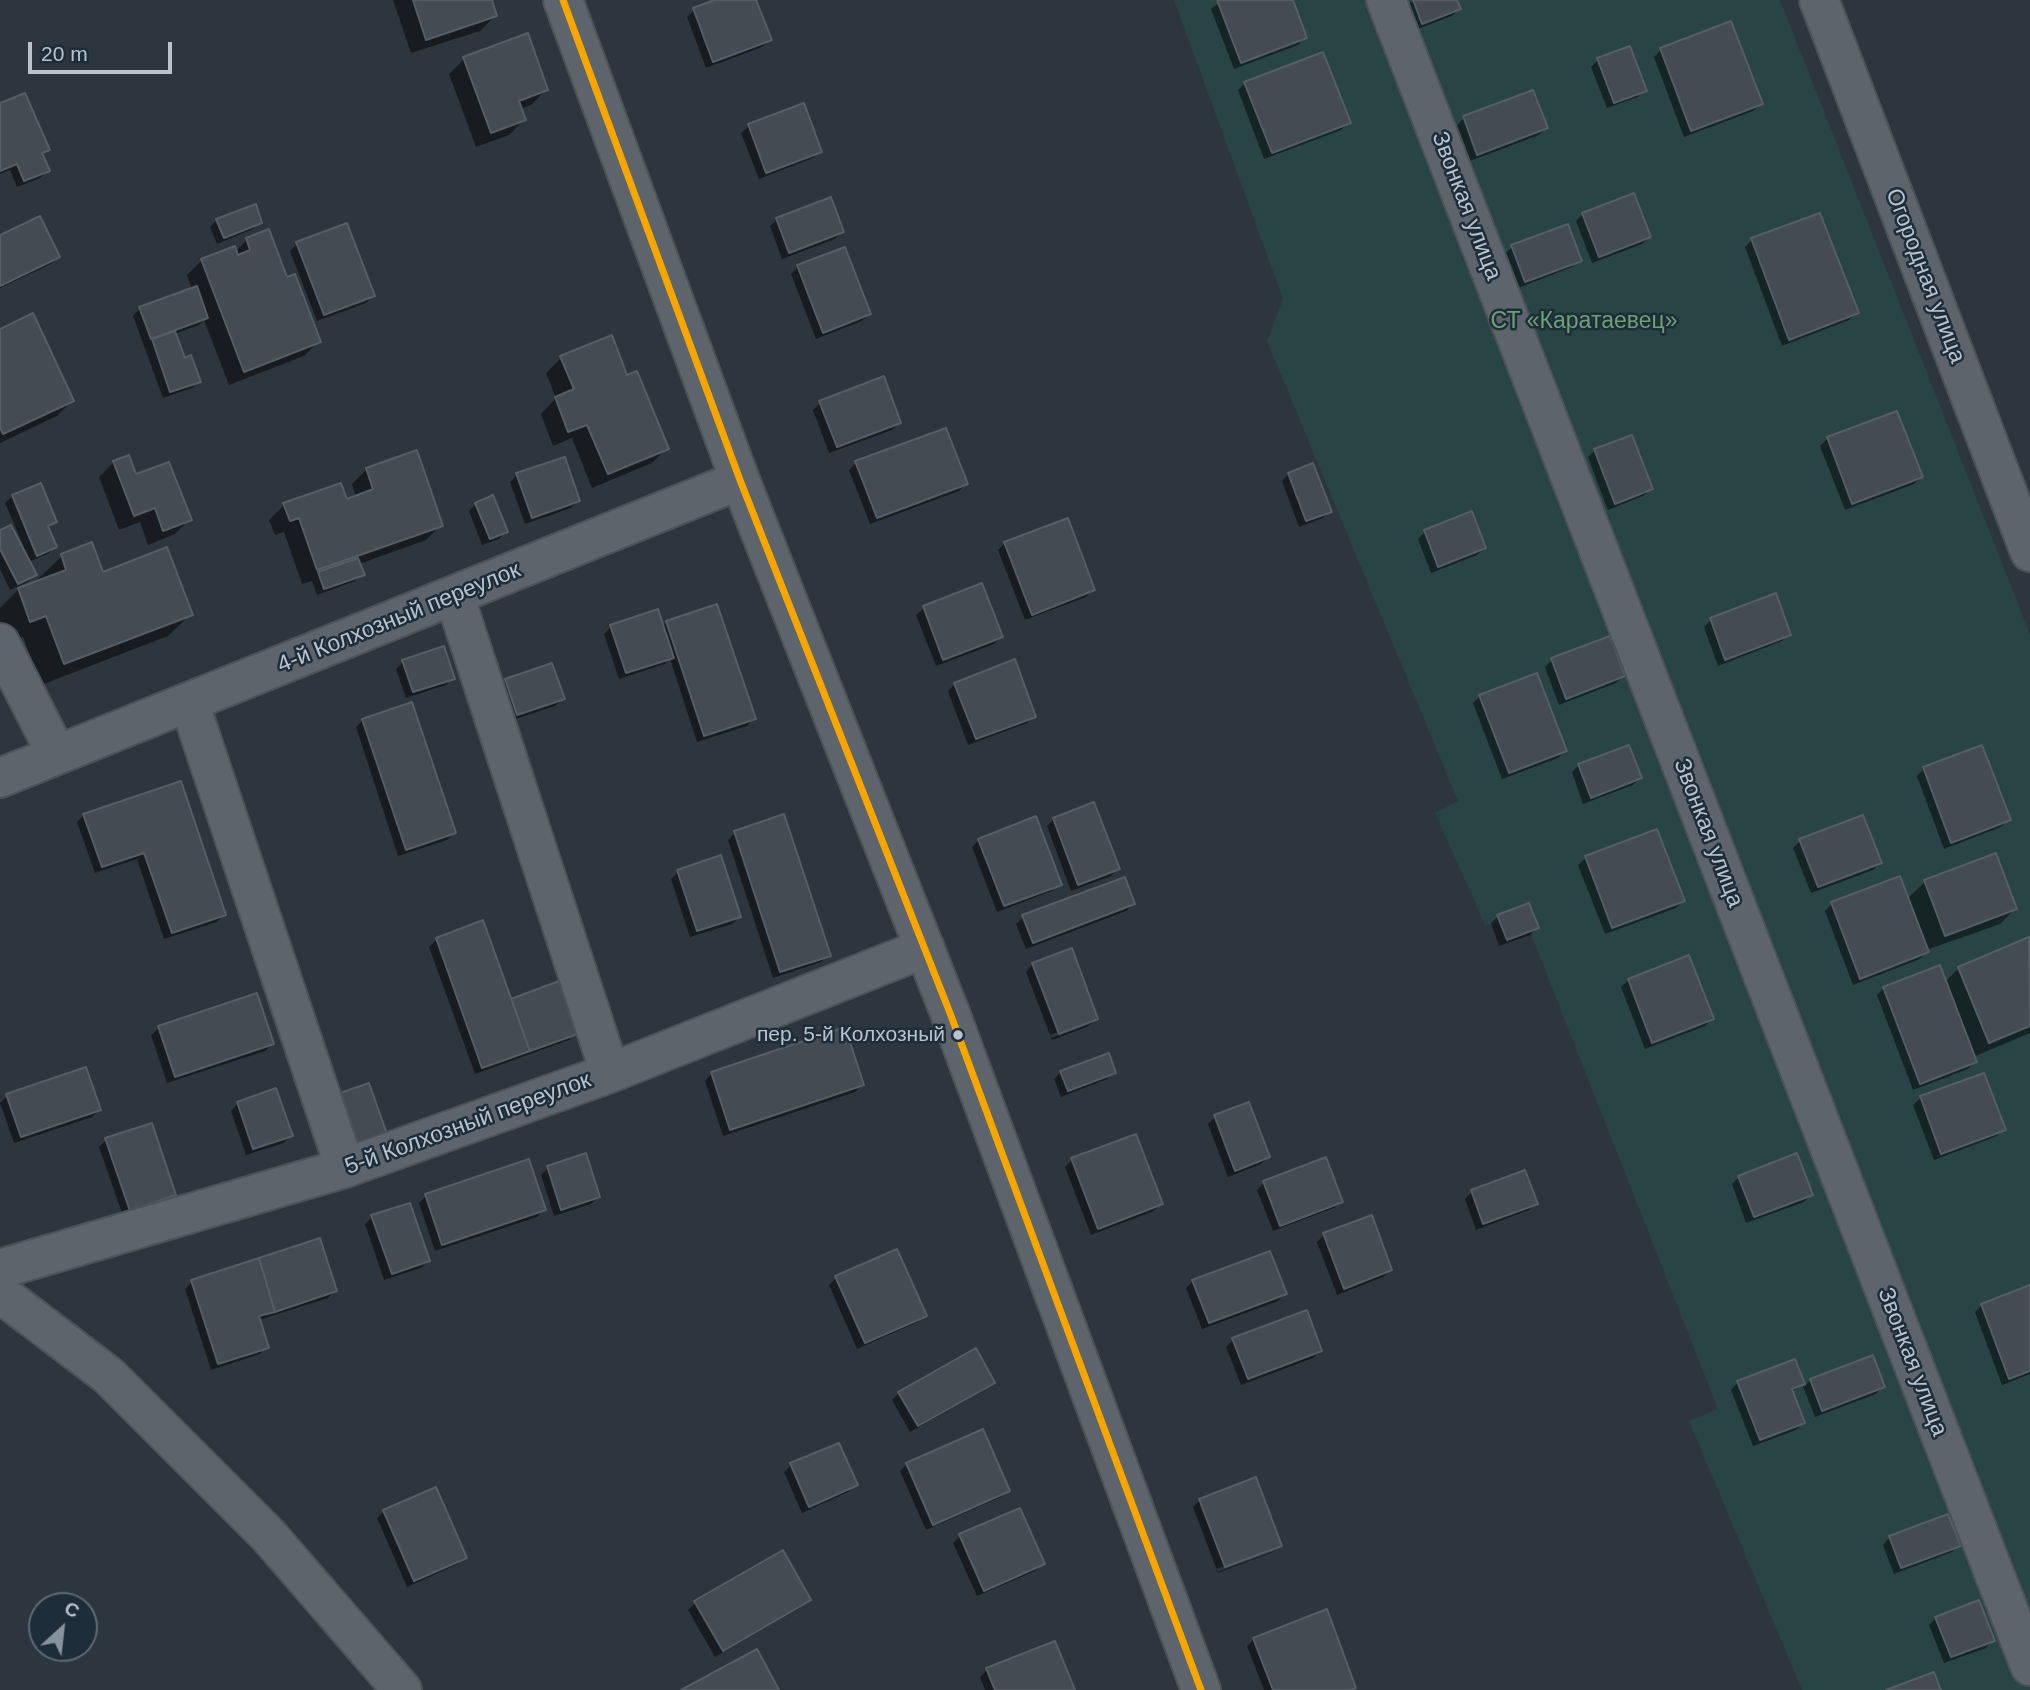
<!DOCTYPE html>
<meta charset="utf-8">
<style>
body{margin:0}
#map{position:relative;width:2030px;height:1690px;overflow:hidden;background:#2d363e;font-family:Arial,sans-serif}
canvas{display:block}
.north{position:absolute;left:28px;top:1592px;width:70px;height:70px;box-sizing:border-box;background:#1e2d3a;border:2px solid #5c6975;border-radius:50%;rotate:27deg;font-size:19px;font-weight:700;line-height:28px;text-align:center;color:#b8c3ce}
.north::after{content:'';display:block;margin:auto;width:24px;height:32px;background:#87929c;clip-path:polygon(50% 0,100% 100%,50% 72%,0 100%)}
.scale{position:absolute;left:28px;top:42px;width:144px;height:32px;box-sizing:border-box;border:4px solid #b8c3ce;border-top:0;padding-left:9px;font-size:21px;line-height:24px;white-space:nowrap;color:#b8c3ce;-webkit-text-stroke:5px #1e2d3a;paint-order:stroke}
</style>
<div id="map">
<canvas width="2030" height="1690"></canvas>
<div class="north">С</div>
<div class="scale">20 m</div>
</div>
<script>
const g = document.querySelector('canvas').getContext('2d');
g.lineJoin = 'round';
function fillPath(path, color) {
  g.fillStyle = color;
  g.fill(path, 'evenodd');
}
function poly(rows) {
  const path = new Path2D();
  for (const r of rows) {
    path.moveTo(r[0], r[1]);
    for (let i = 2; i < r.length; i += 2) path.lineTo(r[i], r[i + 1]);
  }
  return path;
}
function strokePath(path, color, width, dash) {
  g.strokeStyle = color;
  g.lineWidth = width;
  g.lineCap = dash ? 'butt' : 'round';
  g.setLineDash(dash || []);
  g.stroke(path);
}
function label(font, color, halo, rows, align = 'center') {
  g.font = font + ' Arial,sans-serif';
  g.lineWidth = 5;
  g.setLineDash([]);
  g.textBaseline = 'middle';
  g.strokeStyle = halo;
  g.fillStyle = color;
  for (const [text, x, y, turn = 0] of rows) {
    g.save();
    g.translate(x, y);
    g.rotate((+turn || 0) * Math.PI / 180);
    g.textAlign = isNaN(turn) ? turn : align;
    if (halo) g.strokeText(text, 0, 0);
    g.fillText(text, 0, 0);
    g.restore();
  }
}
const green = poly([
 [1174,0,1780,0,2030,634,2030,1690,1802,1690,1689,1421,1718,1409,1525,919,1485,925,1435,813,1458,801,1267,341,1283,299]
]);
const shadow = poly([
 [393,0,490,0,495,16,480,31,411,53],
 [719,0,755,0,770,40,762,47,706,68,687,17,694,10],
 [1223,0,1291,0,1305,37,1298,45,1234,69,1211,9],
 [1414,0,1456,0,1459,9,1452,16,1415,30,1406,7],
 [526,36,546,90,531,105,520,109,524,120,509,135,476,147,449,74,464,59],
 [1661,50,1761,104,1753,111,1684,137,1654,57],
 [1598,60,1645,90,1638,97,1607,108,1591,67],
 [1245,83,1349,123,1341,130,1264,159,1238,90],
 [0,105,48,150,42,156,48,171,40,178,17,187,10,170,0,174],
 [803,105,820,151,813,158,759,179,741,133,749,126],
 [1464,118,1546,128,1539,135,1470,161,1457,125],
 [1583,214,1649,237,1642,244,1592,263,1576,221],
 [777,219,842,232,835,239,782,259,770,226],
 [217,220,260,222,253,229,217,244,210,227],
 [0,237,58,257,51,264,0,288],
 [247,240,286,279,319,341,304,356,229,385,204,320,199,325,174,334,184,360,199,381,192,388,163,398,133,316,140,308,192,290,187,275,202,260,235,252],
 [1752,240,1857,313,1849,320,1782,346,1745,247],
 [297,244,373,296,366,303,317,321,290,251],
 [1512,247,1580,260,1572,267,1518,288,1505,254],
 [798,267,869,314,862,321,816,339,791,274],
 [0,331,72,401,57,416,0,443],
 [561,358,626,377,667,448,652,463,592,488,572,438,553,446,541,414,556,398,546,373],
 [820,403,899,423,892,430,829,453,813,410],
 [1828,438,1921,477,1914,484,1845,510,1820,446],
 [1595,450,1651,489,1643,496,1608,510,1588,457],
 [114,462,135,476,190,519,175,534,148,545,140,522,119,530,99,477],
 [856,463,966,484,959,491,870,524,849,470],
 [367,469,441,525,426,540,359,564,363,574,355,581,317,595,312,581,302,584,284,532,275,535,269,520,284,505,346,501,356,497,352,484],
 [1289,474,1330,511,1323,518,1299,527,1282,481],
 [517,475,578,501,571,508,525,524,510,482],
 [13,496,55,522,48,529,55,547,48,554,28,562,35,575,28,582,10,590,0,569,0,532,20,546,23,545,5,503],
 [476,504,506,532,499,539,482,545,469,511],
 [1425,532,1484,548,1477,555,1431,573,1418,539],
 [1005,543,1093,589,1086,597,1025,620,998,550],
 [62,556,102,574,191,614,168,636,41,685,23,637,8,643,0,622,0,608,19,589,40,581,39,578],
 [981,585,1001,637,994,644,936,666,916,615,924,608],
 [1711,620,1789,634,1782,641,1718,666,1704,627],
 [667,622,754,718,747,726,697,742,670,659,665,664,619,679,604,634,611,627,662,627],
 [1552,660,1623,676,1616,683,1559,705,1545,667],
 [403,662,453,678,446,685,406,698,396,669],
 [506,681,563,699,555,706,510,721,499,688],
 [955,684,1034,716,1027,723,968,745,948,691],
 [1480,696,1565,751,1558,758,1502,779,1473,703],
 [363,720,454,833,447,840,398,856,356,727],
 [1579,765,1640,778,1633,785,1583,804,1572,772],
 [1924,769,2009,820,2001,827,1944,849,1917,776],
 [180,783,224,915,217,922,164,939,137,859,95,873,77,822,84,815],
 [1054,819,1118,868,1111,876,1071,891,1047,826],
 [1656,831,1683,901,1676,908,1605,934,1578,865,1586,858],
 [735,833,829,955,821,962,773,978,728,840],
 [979,840,1060,884,1052,891,997,912,972,847],
 [1800,841,1880,863,1873,870,1811,893,1793,848],
 [1995,855,2015,909,2000,924,1929,949,1920,959,1853,985,1825,911,1832,904,1907,899,1925,882],
 [678,872,739,917,732,924,690,937,671,879],
 [1133,904,1126,911,1026,949,1016,924,1023,917],
 [1498,916,1537,928,1530,935,1499,946,1491,923],
 [437,939,510,1001,576,1033,569,1040,475,1074,429,947],
 [2028,940,2030,945,2030,1033,1973,1057,1975,1062,1968,1069,1913,1090,1877,995,1884,988,1945,982,1959,968],
 [1033,964,1096,1018,1089,1026,1052,1040,1026,972],
 [1090,1020,1090,1024,1051,1038,1050,1035],
 [1629,980,1712,1019,1705,1026,1645,1049,1621,987],
 [159,1028,272,1044,265,1051,167,1083,151,1035],
 [1061,1072,1114,1072,1107,1079,1061,1097,1054,1079],
 [712,1073,862,1085,855,1092,723,1136,705,1081],
 [1983,1075,2004,1129,1997,1136,1934,1160,1913,1105,1921,1098],
 [7,1096,99,1110,92,1117,14,1143,0,1103],
 [238,1103,291,1135,284,1143,246,1155,231,1111],
 [1215,1117,1268,1157,1261,1164,1228,1177,1208,1124],
 [106,1140,174,1194,167,1202,123,1216,99,1147],
 [1072,1160,1161,1204,1154,1211,1091,1235,1065,1167],
 [548,1168,598,1197,591,1204,554,1216,541,1175],
 [1739,1177,1811,1195,1804,1202,1746,1223,1732,1184],
 [1264,1183,1341,1201,1334,1208,1273,1231,1257,1190],
 [1472,1192,1536,1203,1529,1210,1476,1230,1465,1199],
 [426,1196,544,1209,537,1217,435,1251,419,1203],
 [372,1217,428,1261,421,1268,384,1280,365,1224],
 [1324,1235,1390,1270,1383,1277,1337,1295,1317,1242],
 [836,1278,925,1315,918,1322,857,1349,829,1285],
 [1193,1281,1285,1294,1278,1301,1202,1329,1186,1288],
 [192,1282,335,1291,328,1298,259,1320,267,1347,260,1354,211,1370,185,1289],
 [2030,1287,2030,1374,2002,1385,1975,1312,1982,1305],
 [1233,1340,1320,1351,1313,1358,1241,1385,1226,1347],
 [1794,1361,1804,1387,1811,1380,1883,1386,1876,1394,1815,1417,1802,1384,1791,1393,1803,1423,1796,1430,1753,1446,1731,1390,1738,1382],
 [992,1383,985,1390,910,1432,892,1400,899,1393],
 [907,1464,1008,1490,1001,1497,926,1530,900,1471],
 [791,1465,855,1485,848,1492,802,1513,784,1472],
 [1200,1500,1280,1545,1273,1552,1218,1573,1193,1507],
 [1274,1547,1274,1551,1217,1572,1216,1569],
 [384,1511,465,1557,458,1564,407,1587,377,1518],
 [960,1536,1043,1564,1035,1571,977,1596,953,1543],
 [1890,1537,1959,1545,1952,1552,1894,1574,1883,1545],
 [809,1599,802,1606,715,1657,688,1610,695,1603],
 [1936,1618,1993,1640,1986,1648,1944,1663,1929,1625],
 [1254,1639,1354,1687,1351,1690,1264,1690,1247,1646],
 [987,1670,1073,1690,985,1690,980,1677]
]);
const building = poly([
 [413,0,492,0,497,16,426,40,413,0],
 [714,0,756,0,772,40,713,62,693,8,714,0],
 [1217,0,1293,0,1307,38,1241,63,1217,0],
 [1413,0,1457,0,1461,9,1422,24,1413,0],
 [1731,21,1763,104,1691,131,1660,48,1731,21],
 [528,33,548,90,519,101,526,120,491,133,463,57,528,33],
 [1630,46,1647,91,1614,103,1597,58,1630,46],
 [1323,52,1351,123,1272,153,1244,82,1323,52],
 [1533,90,1548,128,1477,155,1463,116,1533,90],
 [25,93,50,150,42,153,50,171,24,181,17,164,0,171,0,103,25,93],
 [804,103,822,152,766,173,748,124,804,103],
 [1634,193,1651,237,1599,257,1582,213,1634,193],
 [831,197,844,232,789,253,776,218,831,197],
 [256,204,262,223,224,238,216,219,256,204],
 [1820,213,1859,313,1789,340,1751,238,1820,213],
 [40,216,60,257,0,286,0,235,40,216],
 [347,223,375,296,324,315,296,242,347,223],
 [1568,224,1582,261,1525,282,1511,245,1568,224],
 [269,229,287,277,295,274,321,342,244,372,201,259,235,246,238,255,250,250,246,238,269,229],
 [845,247,871,314,823,333,797,265,845,247],
 [197,286,208,318,151,339,139,307,197,286],
 [33,313,74,401,3,434,0,427,0,329,33,313],
 [175,331,185,358,191,355,201,382,170,392,152,339,175,331],
 [612,335,627,375,637,371,669,449,608,474,587,425,568,432,555,397,574,389,560,356,612,335],
 [884,376,901,423,837,447,819,401,884,376],
 [1897,411,1923,477,1852,504,1827,437,1897,411],
 [946,428,968,484,877,518,855,461,946,428],
 [1632,435,1653,489,1615,504,1594,449,1632,435],
 [417,450,443,526,317,570,299,518,290,521,283,503,341,483,347,499,373,489,366,468,417,450],
 [129,455,136,474,169,462,192,520,163,531,155,508,134,516,113,461,129,455],
 [565,457,580,501,532,518,516,473,565,457],
 [1313,463,1332,512,1306,521,1288,473,1313,463],
 [41,483,57,522,48,526,57,547,37,556,12,495,41,483],
 [493,495,508,532,490,539,475,503,493,495],
 [1472,511,1486,548,1438,567,1424,530,1472,511],
 [1068,518,1095,590,1032,615,1004,542,1068,518],
 [11,525,37,575,18,584,0,549,0,530,11,525],
 [92,542,103,572,167,547,193,615,64,664,46,616,30,622,18,588,66,570,61,554,92,542],
 [358,558,365,575,324,589,318,572,358,558],
 [982,583,1003,637,943,660,923,606,982,583],
 [1776,593,1791,635,1725,660,1710,618,1776,593],
 [717,604,756,719,704,736,666,621,717,604],
 [658,609,674,658,626,673,610,625,658,609],
 [1610,636,1625,676,1566,699,1551,658,1610,636],
 [444,646,455,679,413,692,402,660,444,646],
 [1015,659,1036,717,976,739,954,683,1015,659],
 [552,663,565,699,517,715,505,679,552,663],
 [1537,673,1567,751,1509,773,1479,695,1537,673],
 [412,702,456,833,406,850,362,719,412,702],
 [1629,745,1642,778,1591,798,1578,764,1629,745],
 [1982,745,2011,820,1951,843,1923,767,1982,745],
 [181,781,226,915,172,933,144,853,102,867,83,814,181,781],
 [1094,802,1120,869,1078,885,1053,818,1094,802],
 [784,814,831,956,780,972,734,831,784,814],
 [1863,815,1882,863,1818,887,1799,839,1863,815],
 [1036,816,1062,885,1004,906,978,839,1036,816],
 [1657,829,1685,901,1612,928,1585,856,1657,829],
 [1996,853,2017,909,1945,936,1924,880,1996,853],
 [721,855,741,917,697,931,677,870,721,855],
 [1900,876,1929,952,1860,979,1831,902,1900,876],
 [1125,877,1135,904,1033,943,1022,915,1125,877],
 [1529,903,1539,928,1507,940,1497,915,1529,903],
 [483,920,530,1051,482,1068,436,938,483,920],
 [2029,937,2030,1026,1989,1043,1958,967,2029,937],
 [1072,948,1098,1019,1059,1034,1032,963,1072,948],
 [1689,955,1714,1019,1652,1043,1628,979,1689,955],
 [1940,965,1977,1062,1920,1084,1883,987,1940,965],
 [559,981,578,1034,530,1051,511,999,559,981],
 [257,993,274,1044,175,1077,158,1026,257,993],
 [845,1027,864,1085,730,1130,711,1072,845,1027],
 [1109,1053,1116,1073,1068,1091,1060,1071,1109,1053],
 [86,1067,101,1110,21,1137,6,1094,86,1067],
 [1984,1073,2006,1130,1941,1154,1920,1096,1984,1073],
 [369,1083,387,1134,357,1144,340,1093,369,1083],
 [276,1088,293,1136,253,1149,237,1102,276,1088],
 [1249,1102,1270,1157,1235,1171,1214,1115,1249,1102],
 [152,1123,176,1195,130,1211,105,1138,152,1123],
 [1136,1134,1163,1204,1098,1229,1071,1158,1136,1134],
 [586,1153,600,1197,561,1210,547,1166,586,1153],
 [1797,1153,1813,1195,1754,1217,1738,1176,1797,1153],
 [1326,1157,1343,1202,1280,1226,1263,1181,1326,1157],
 [529,1159,546,1210,442,1245,425,1194,529,1159],
 [1525,1170,1538,1204,1483,1224,1471,1190,1525,1170],
 [410,1203,430,1261,392,1274,371,1215,410,1203],
 [1372,1215,1392,1270,1344,1289,1323,1233,1372,1215],
 [320,1238,337,1291,275,1312,259,1258,320,1238],
 [897,1249,927,1316,865,1343,835,1276,897,1249],
 [1270,1251,1287,1294,1209,1323,1192,1280,1270,1251],
 [259,1258,275,1312,259,1316,269,1348,218,1364,191,1280,259,1258],
 [2030,1285,2030,1371,2009,1379,1981,1304,2030,1285],
 [1307,1310,1322,1351,1248,1379,1232,1338,1307,1310],
 [976,1348,995,1383,918,1426,898,1392,976,1348],
 [1873,1355,1885,1387,1822,1411,1810,1379,1873,1355],
 [1795,1359,1805,1384,1792,1389,1805,1423,1760,1440,1737,1381,1795,1359],
 [983,1429,1010,1491,933,1525,906,1463,983,1429],
 [839,1443,858,1485,809,1507,790,1463,839,1443],
 [1256,1477,1282,1546,1225,1567,1199,1499,1256,1477],
 [436,1487,467,1558,414,1581,383,1510,436,1487],
 [1020,1508,1045,1564,984,1591,959,1534,1020,1508],
 [1948,1514,1961,1546,1901,1568,1889,1536,1948,1514],
 [783,1550,811,1600,723,1651,694,1601,783,1550],
 [1979,1600,1995,1641,1951,1657,1935,1617,1979,1600],
 [1327,1609,1356,1688,1350,1690,1273,1690,1253,1638,1327,1609],
 [1055,1641,1075,1690,995,1690,986,1668,1055,1641],
 [757,1649,779,1690,681,1690,757,1649],
 [1934,1672,1941,1690,1886,1690,1934,1672]
]);
const minor = poly([
 [563,0,740,480,950,1013,1201,1690],
 [1386,0,2030,1666],
 [1819,0,2030,552],
 [454,595,610,1073],
 [0,643,57,755],
 [189,702,345,1168],
 [0,778,740,480],
 [0,1269,345,1168,610,1073,925,948],
 [0,1293,109,1376,268,1535,402,1690]
]);
const bus1 = poly([
 [563,0,740,480,950,1013,1201,1690]
]);
const markers = [
 [958,1035,6,"#b8c3ce"]
];
const busNames = [
 ["пер. 5-й Колхозный",945,1035]
];
const streetNames = [
 ["Звонкая улица",1466,206,69],
 ["Огородная улица",1925,276,69],
 ["4-й Колхозный переулок",399,618,-22],
 ["Звонкая улица",1708,833,69],
 ["5-й Колхозный переулок",468,1124,-20],
 ["Звонкая улица",1912,1362,69]
];
const parkNames = [
 ["СТ «Каратаевец»",1584,322]
];
fillPath(green, '#284445');
fillPath(shadow, '#0007');
fillPath(building, '#444b52');
strokePath(building, '#555e65', 2);
strokePath(minor, '#4b5258', 42);
strokePath(minor, '#5e646b', 38);
strokePath(bus1, '#f7a600', 7);
for (const [x, y, r, color] of markers) {
  const dot = new Path2D();
  dot.arc(x, y, r, 0, 2 * Math.PI);
  g.fillStyle = color;
  g.fill(dot);
  strokePath(dot, '#1e2d3a', 2.5);
}
label('21px', '#b8c3ce', '#1e2d3a', busNames, 'right');
label('23px', '#b8c3ce', '#1e2d3a', streetNames);
label('23px', '#6da173', '#1e2d3a', parkNames);
</script>
